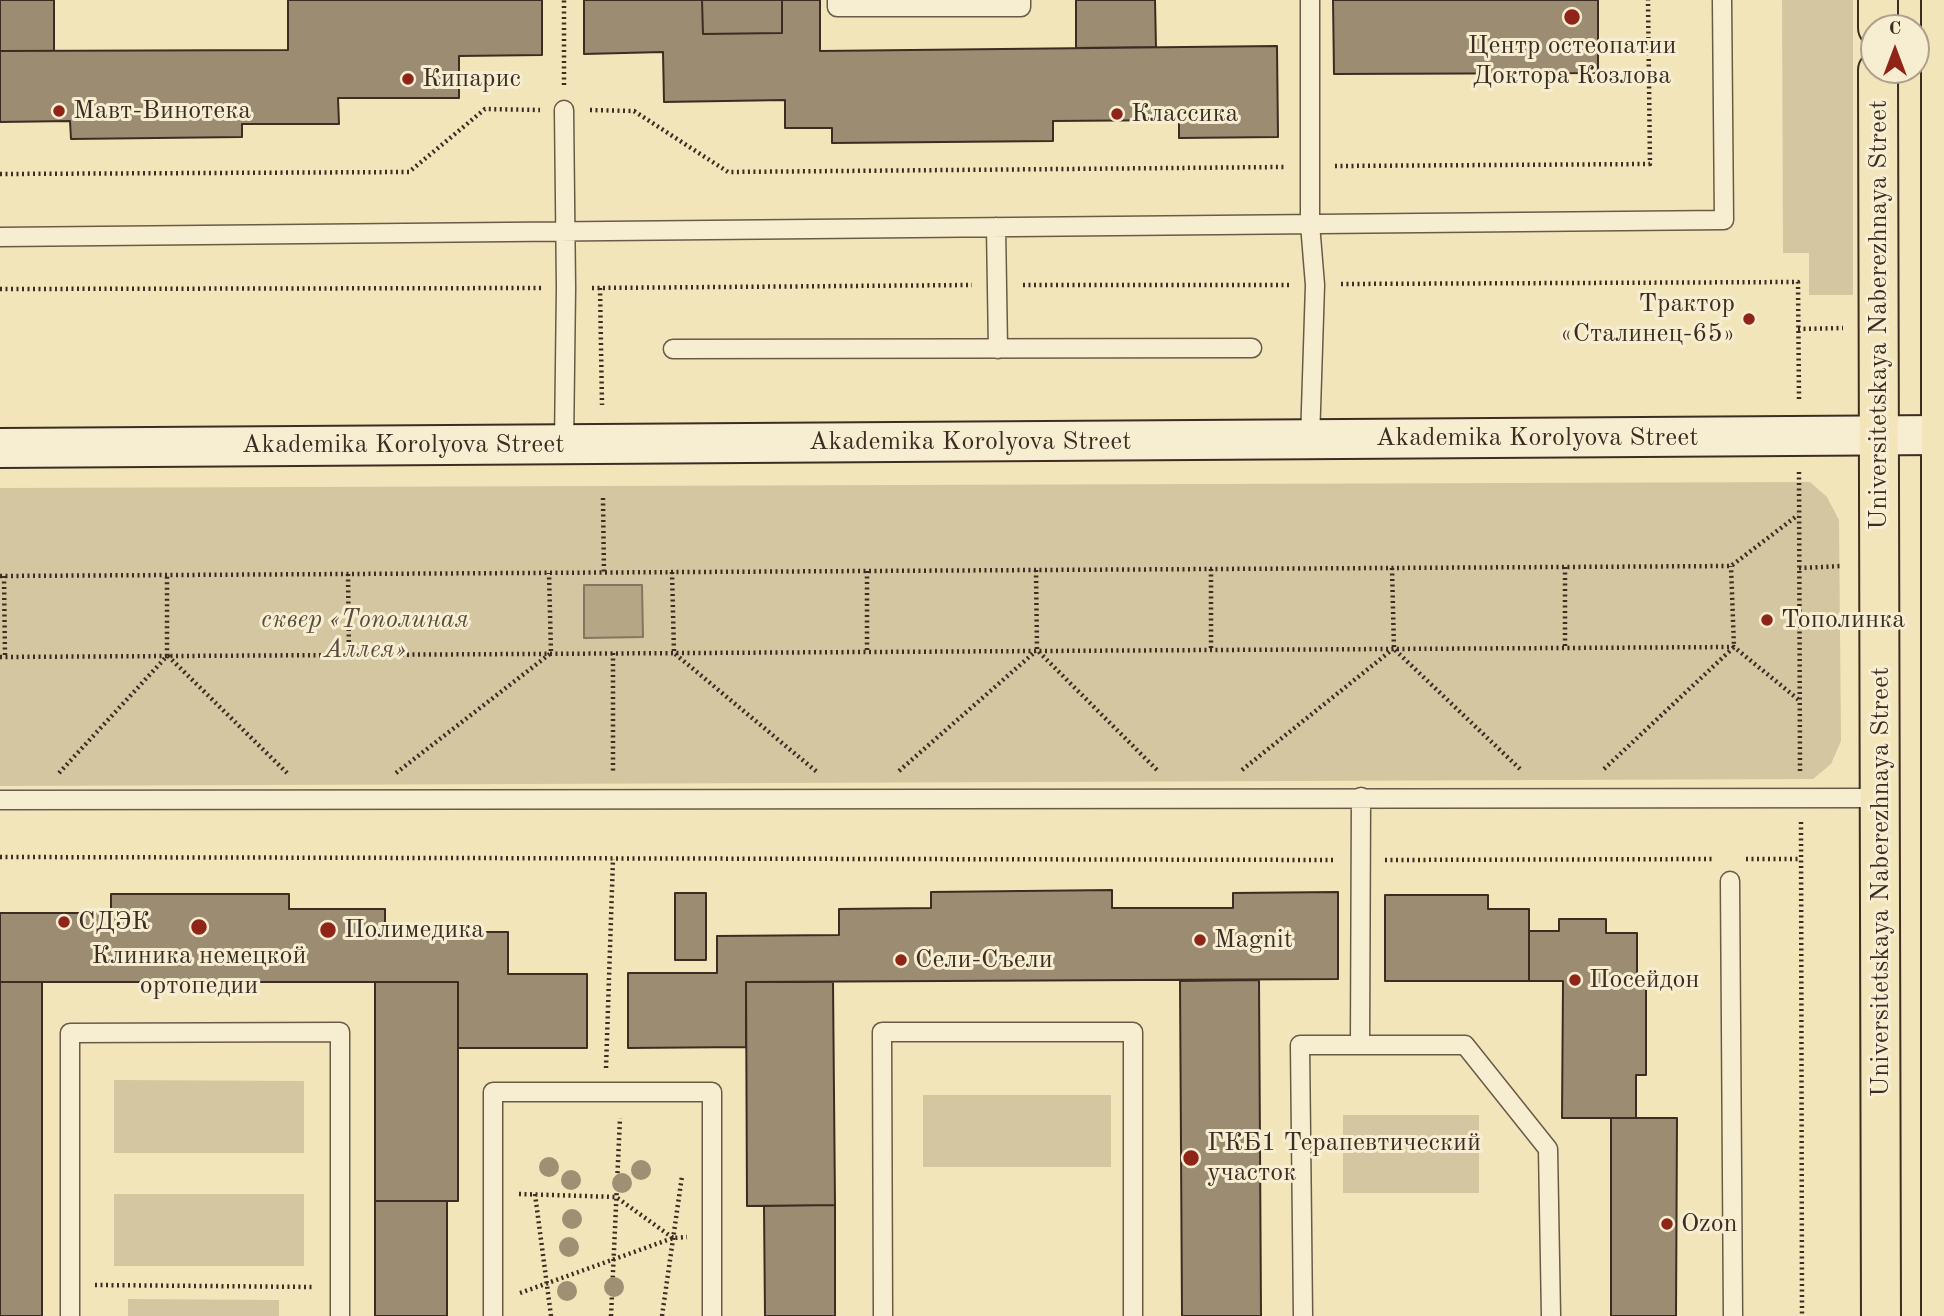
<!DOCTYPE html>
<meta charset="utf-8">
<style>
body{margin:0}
#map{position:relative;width:1944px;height:1316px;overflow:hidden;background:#f3e5ba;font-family:"Old Standard TT",serif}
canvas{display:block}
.north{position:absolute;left:1860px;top:14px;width:70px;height:70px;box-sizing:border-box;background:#f7eed2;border:2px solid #ada08c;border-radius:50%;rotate:0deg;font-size:19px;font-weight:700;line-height:28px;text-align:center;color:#3d2c22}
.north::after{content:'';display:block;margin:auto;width:24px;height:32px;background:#8f2418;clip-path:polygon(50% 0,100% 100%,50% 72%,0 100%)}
</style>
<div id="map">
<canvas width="1944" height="1316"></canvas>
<div class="north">С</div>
</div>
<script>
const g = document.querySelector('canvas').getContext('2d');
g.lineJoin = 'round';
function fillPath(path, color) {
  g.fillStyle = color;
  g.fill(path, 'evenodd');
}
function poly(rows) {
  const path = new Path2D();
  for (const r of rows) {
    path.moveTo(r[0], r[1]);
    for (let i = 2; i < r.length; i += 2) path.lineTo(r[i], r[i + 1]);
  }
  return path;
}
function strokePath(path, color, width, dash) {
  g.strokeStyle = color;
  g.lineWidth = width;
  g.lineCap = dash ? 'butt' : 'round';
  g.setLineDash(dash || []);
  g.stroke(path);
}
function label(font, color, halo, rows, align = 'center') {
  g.font = font + ' "Old Standard TT",serif';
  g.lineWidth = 6;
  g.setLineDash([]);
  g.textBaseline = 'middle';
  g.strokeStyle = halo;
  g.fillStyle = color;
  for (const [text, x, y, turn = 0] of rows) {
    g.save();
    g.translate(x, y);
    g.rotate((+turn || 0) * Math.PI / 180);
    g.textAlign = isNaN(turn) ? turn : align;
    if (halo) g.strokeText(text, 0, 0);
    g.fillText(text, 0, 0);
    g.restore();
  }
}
const green = poly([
 [1782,0,1853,0,1853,295,1809,295,1809,253,1783,253],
 [1810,482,1827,497,1839,520,1841,741,1831,764,1813,779,0,786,0,488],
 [114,1080,304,1081,304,1153,114,1153],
 [923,1095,1111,1095,1111,1167,923,1167],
 [1343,1115,1479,1115,1479,1193,1343,1193],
 [114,1194,304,1194,304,1266,114,1266],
 [128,1299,279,1300,279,1316,128,1316]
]);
const water = poly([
 [584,585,642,585,643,637,584,638,584,585]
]);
const building = poly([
 [0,0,54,0,54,51,0,51,0,0],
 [288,0,542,0,542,55,459,56,459,98,338,98,339,124,242,124,242,137,71,139,70,121,0,122,0,51,288,50,288,0],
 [584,0,702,0,703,34,782,33,782,0,820,0,820,51,1277,46,1278,137,1179,138,1179,120,1053,121,1053,141,832,143,832,128,785,128,785,100,664,102,663,52,584,54,584,0],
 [702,0,782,0,782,33,703,34,702,0],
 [1076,0,1155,0,1156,47,1076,48,1076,0],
 [1333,0,1598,0,1598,73,1334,74,1333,0],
 [1112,890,1112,908,1233,908,1233,893,1338,892,1338,979,746,982,746,1047,628,1048,628,973,717,973,717,936,839,935,839,909,931,908,931,892,1112,890],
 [675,893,706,893,706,960,675,960,675,893],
 [111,894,289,894,289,909,385,909,385,932,508,932,508,974,587,974,587,1048,458,1048,458,982,0,982,0,913,111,913,111,894],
 [1385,895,1488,895,1488,909,1529,909,1529,981,1385,981,1385,895],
 [1559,919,1606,919,1606,933,1637,933,1637,976,1646,976,1646,1075,1636,1075,1636,1118,1562,1118,1563,981,1529,981,1529,931,1559,931,1559,919],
 [1259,980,1261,1316,1182,1316,1180,981,1259,980],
 [0,982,42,982,42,1316,0,1316,0,982],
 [375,982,458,982,458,1201,375,1201,375,982],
 [746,982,833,982,835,1205,747,1206,746,982],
 [1611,1118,1677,1118,1676,1316,1611,1316,1611,1118],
 [375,1201,447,1201,447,1316,375,1316,375,1201],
 [835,1205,835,1316,765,1316,764,1206,835,1205]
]);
const path = poly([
 [564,85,564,0],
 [590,110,634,111,728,172,1284,167],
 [1335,166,1650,164,1648,0],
 [0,174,409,172,485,109,540,110],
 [1341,284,1798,282,1799,400],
 [1023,285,1291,285],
 [592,288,972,285],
 [600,288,602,405],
 [0,289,542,288],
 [1798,329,1843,328],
 [1799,472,1800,771],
 [603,498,604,573],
 [1565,567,1565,647],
 [1392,568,1394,649,1520,769],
 [1799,568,1842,566],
 [1211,569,1211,650],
 [1036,570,1037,650,1157,770],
 [867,571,867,652],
 [672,572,674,653,817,772],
 [348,574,349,655],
 [0,576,1731,566,1798,515],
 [4,576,5,657],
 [613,653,613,772],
 [168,656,287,773],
 [0,657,1734,647,1799,700],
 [1604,769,1734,647,1731,566],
 [1242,770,1393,649],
 [899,771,1036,651],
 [59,773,167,656,167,575],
 [396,773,551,653,549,573],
 [1801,822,1802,1316],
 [0,857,1334,860],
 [1746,859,1801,859],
 [1385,860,1712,859],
 [606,1068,613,859],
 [519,1194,616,1197,673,1238],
 [535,1194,551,1316],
 [95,1285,314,1287],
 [520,1293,673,1238,687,1237],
 [611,1316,620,1118],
 [662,1316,682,1176]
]);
const lane = poly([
 [837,0,837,7,1021,7,1021,0],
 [1310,0,1310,224,1315,285,1310,440],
 [564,110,566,288,564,444],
 [996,227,998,349],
 [0,237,1724,220,1722,0],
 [673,349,1252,348],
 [0,800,1880,798],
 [1730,881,1733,1316],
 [1360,1045,1361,797],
 [70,1316,70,1033,340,1032,340,1316],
 [493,1316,493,1092,712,1092,712,1316],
 [883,1316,882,1032,1133,1032,1133,1316],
 [1303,1316,1300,1045,1465,1045,1548,1149,1551,1316]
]);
const secondary = poly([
 [0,448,1940,435]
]);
const primary = poly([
 [1878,0,1878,28],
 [1878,70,1881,1316],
 [1941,1316,1941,0]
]);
const trees = [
 [549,1167],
 [641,1170],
 [571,1180],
 [622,1183],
 [572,1219],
 [569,1247],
 [614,1287],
 [567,1291]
];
const markers = [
 [1572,17,9,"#8f2418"],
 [408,79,7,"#8f2418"],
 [59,111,7,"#8f2418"],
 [1117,114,7,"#8f2418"],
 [1749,319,7,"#8f2418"],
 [1767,620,7,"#8f2418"],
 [64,922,7,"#8f2418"],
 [199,927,9,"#8f2418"],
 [328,930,9,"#8f2418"],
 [1200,940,7,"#8f2418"],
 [901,960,7,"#8f2418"],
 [1575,980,7,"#8f2418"],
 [1191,1158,9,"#8f2418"],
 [1667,1224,7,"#8f2418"]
];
const poiNames = [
 ["Центр остеопатии",1572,46,"center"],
 ["Доктора Козлова",1572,76,"center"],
 ["Кипарис",422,79],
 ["Мавт-Винотека",73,111],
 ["Классика",1131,114],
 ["Трактор",1735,304,"right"],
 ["«Сталинец-65»",1735,334,"right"],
 ["Тополинка",1781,620],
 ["СДЭК",78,922],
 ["Полимедика",344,930],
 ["Magnit",1214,940],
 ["Клиника немецкой",199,956,"center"],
 ["ортопедии",199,986,"center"],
 ["Сели-Съели",915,960],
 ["Посейдон",1589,980],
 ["ГКБ1 Терапевтический",1207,1143],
 ["участок",1207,1173],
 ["Ozon",1681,1224]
];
const streetNames = [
 ["Universitetskaya Naberezhnaya Street",1879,315,-90],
 ["Akademika Korolyova Street",1537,438],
 ["Akademika Korolyova Street",970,442],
 ["Akademika Korolyova Street",403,445],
 ["Universitetskaya Naberezhnaya Street",1881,882,-90]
];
const parkNames = [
 ["сквер «Тополиная",365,620],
 ["Аллея»",365,650]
];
fillPath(green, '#d4c6a0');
fillPath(water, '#b5a686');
strokePath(water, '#85755e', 2);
fillPath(building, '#9c8c71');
strokePath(building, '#3d2c22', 2);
strokePath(lane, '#6a5a48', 21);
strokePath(secondary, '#3d2c22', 42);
strokePath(primary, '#3d2c22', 42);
strokePath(path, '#3d2c22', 4.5, [2, 3.5]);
strokePath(lane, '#f7eed2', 18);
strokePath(secondary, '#f7eed2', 38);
strokePath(primary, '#f3e5ba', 38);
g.fillStyle = '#9f9074';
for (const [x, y] of trees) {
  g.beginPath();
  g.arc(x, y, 10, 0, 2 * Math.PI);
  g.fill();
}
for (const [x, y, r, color] of markers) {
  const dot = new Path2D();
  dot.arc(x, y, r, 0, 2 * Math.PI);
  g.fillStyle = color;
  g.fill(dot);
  strokePath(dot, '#f7eed2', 2.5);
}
label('26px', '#3d2c22', '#f7eed2', poiNames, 'left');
label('26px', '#3d2c22', '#f7eed2', streetNames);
label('italic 26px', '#5b4b3b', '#f7eed2', parkNames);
</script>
